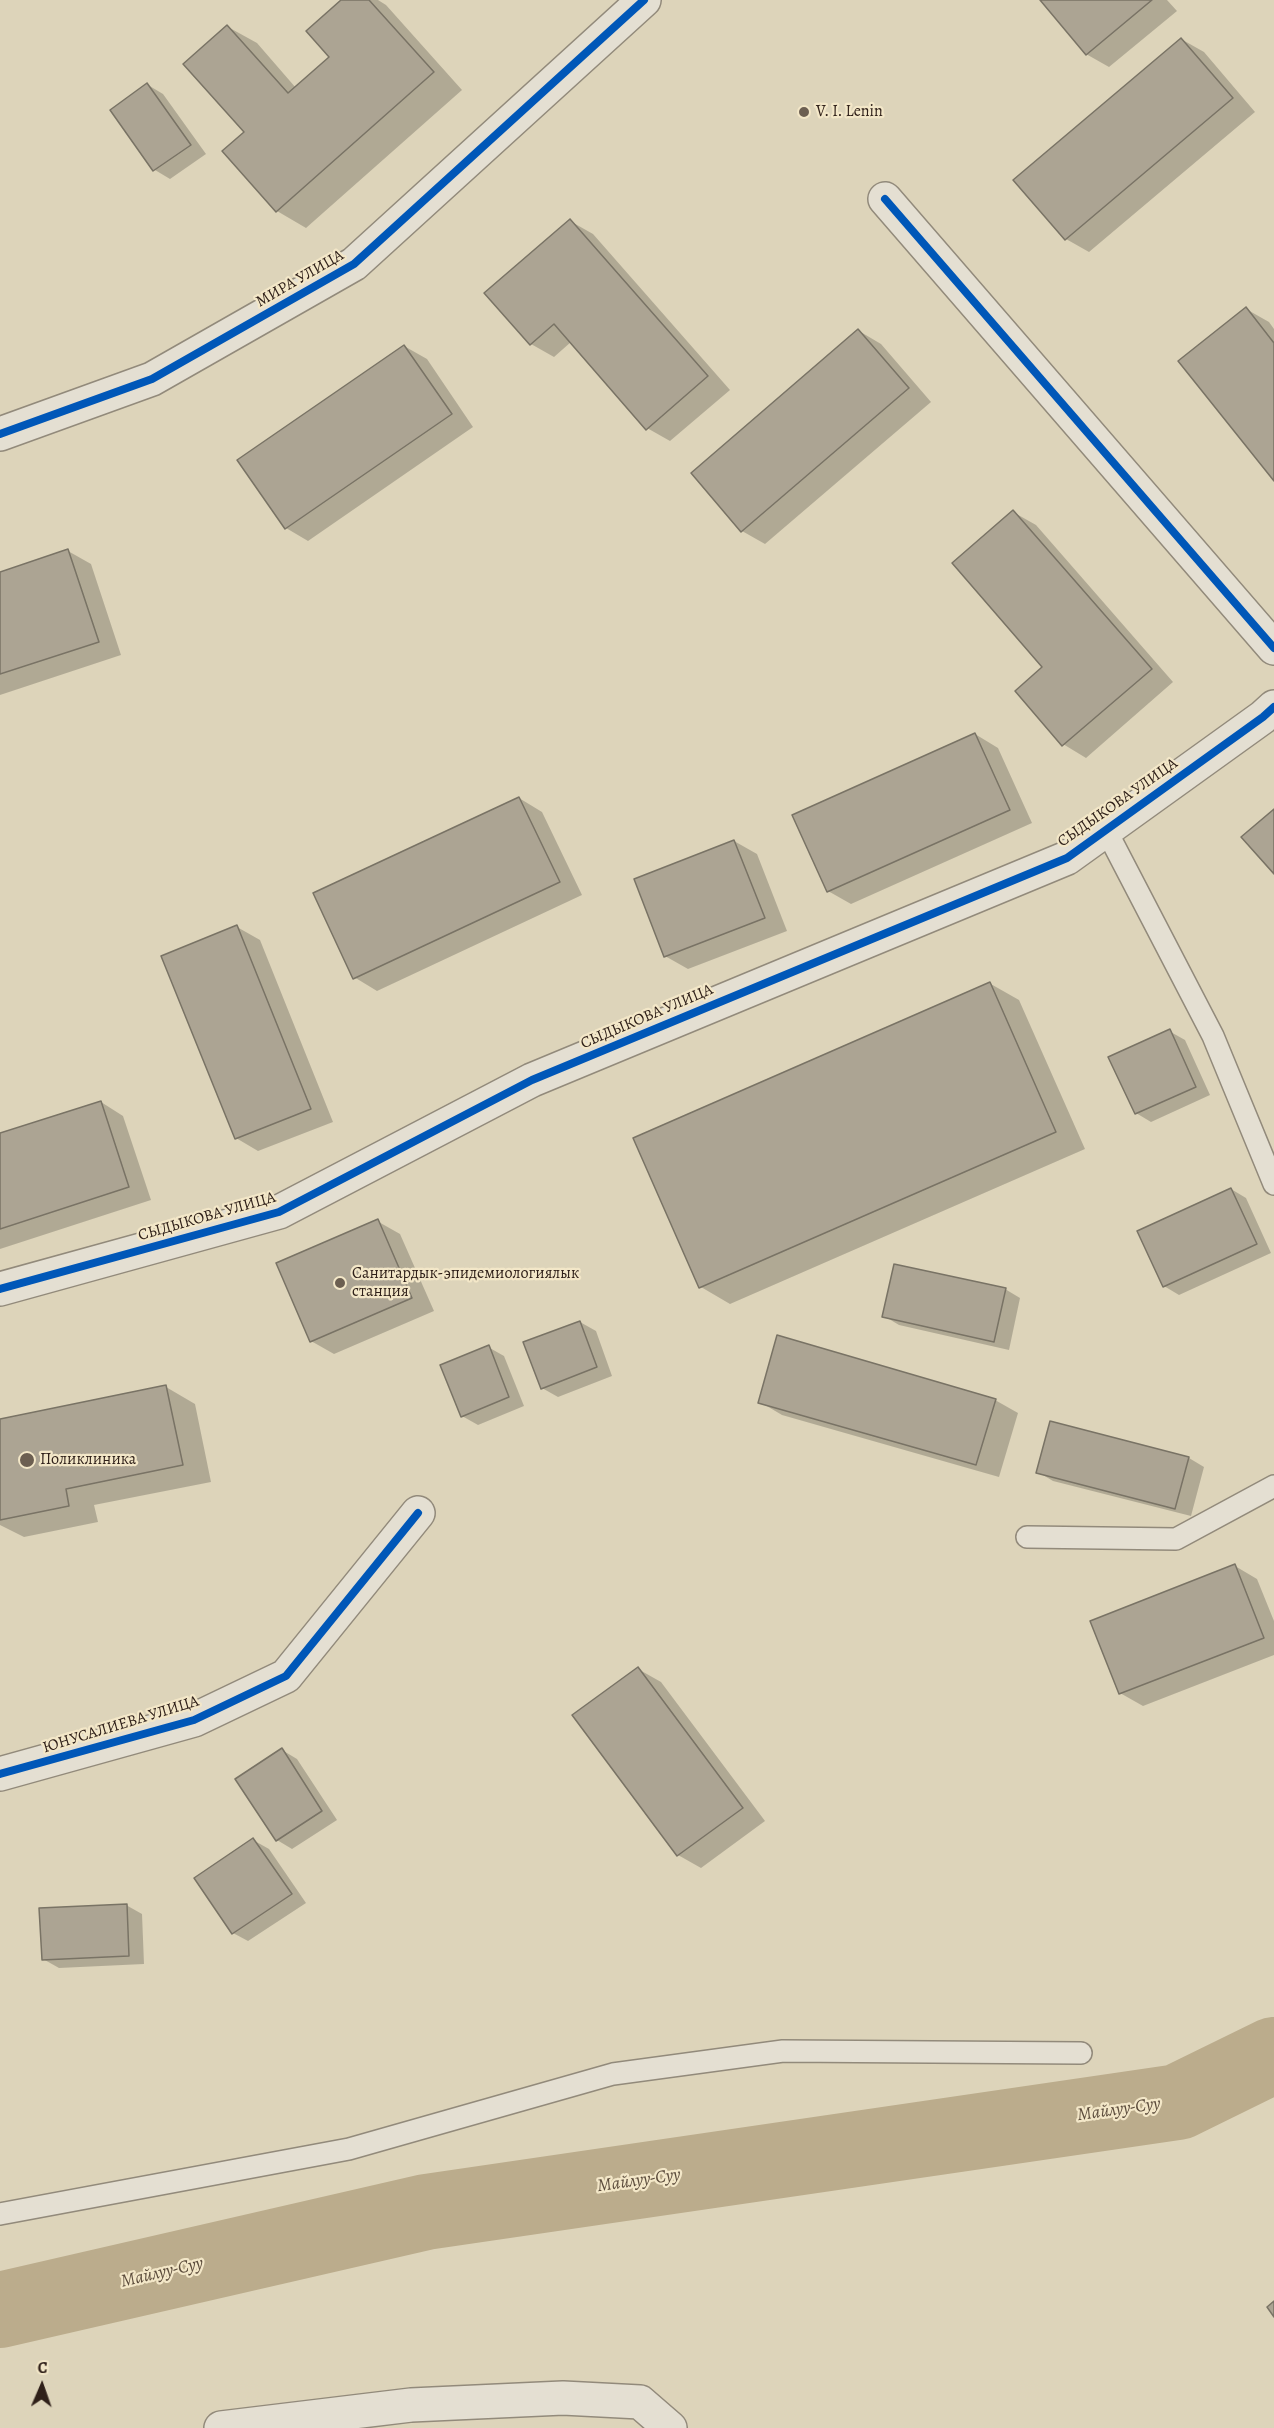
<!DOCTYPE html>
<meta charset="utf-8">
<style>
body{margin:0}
#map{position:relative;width:1274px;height:2428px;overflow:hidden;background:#ddd4ba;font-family:Alegreya,serif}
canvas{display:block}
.north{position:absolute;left:12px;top:2356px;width:60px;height:60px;-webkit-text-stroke:4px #f3e7c8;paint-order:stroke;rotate:2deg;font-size:16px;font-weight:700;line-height:24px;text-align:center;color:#2f2019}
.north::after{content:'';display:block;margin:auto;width:21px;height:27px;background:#2f2019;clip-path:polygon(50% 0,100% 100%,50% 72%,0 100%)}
</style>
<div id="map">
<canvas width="1274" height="2428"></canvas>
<div class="north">С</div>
</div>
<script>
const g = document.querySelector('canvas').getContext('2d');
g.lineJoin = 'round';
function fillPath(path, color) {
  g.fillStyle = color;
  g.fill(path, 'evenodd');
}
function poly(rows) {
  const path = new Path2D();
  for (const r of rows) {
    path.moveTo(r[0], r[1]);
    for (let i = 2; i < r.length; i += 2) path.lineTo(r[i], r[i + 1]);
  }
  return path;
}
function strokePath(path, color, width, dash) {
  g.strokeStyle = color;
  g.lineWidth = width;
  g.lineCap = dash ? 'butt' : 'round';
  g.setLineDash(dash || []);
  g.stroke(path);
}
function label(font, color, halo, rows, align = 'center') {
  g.font = font + ' Alegreya,serif';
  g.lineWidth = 4.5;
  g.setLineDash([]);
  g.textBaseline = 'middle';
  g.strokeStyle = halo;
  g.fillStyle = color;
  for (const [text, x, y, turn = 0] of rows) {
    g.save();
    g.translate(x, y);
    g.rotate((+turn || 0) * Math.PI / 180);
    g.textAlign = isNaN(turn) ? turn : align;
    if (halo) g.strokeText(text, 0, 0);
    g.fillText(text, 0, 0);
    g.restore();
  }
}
const shadow = poly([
 [344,0,378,0,386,5,462,90,306,228,277,211,246,132,228,27,257,43,296,88,331,58],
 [1042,0,1167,0,1177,11,1109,67,1086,54],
 [1181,39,1204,52,1255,112,1089,252,1066,239,1015,180],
 [148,85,163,94,206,154,170,179,155,170],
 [570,221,593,234,730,390,670,441,647,428,571,342,554,357,531,344,486,293],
 [1246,309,1269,322,1274,329,1274,479],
 [859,331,881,344,931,402,765,544,742,531],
 [404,346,427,359,473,427,308,541,286,528],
 [1013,512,1036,525,1173,682,1086,758,1063,744,1044,667],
 [68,551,91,564,121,655,0,695,0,574],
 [975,734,998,748,1032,823,851,904,828,891],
 [519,798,542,812,582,895,377,991,354,977],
 [734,841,757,854,787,931,688,969,665,956],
 [237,927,260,940,333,1122,258,1151,236,1138],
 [989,983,1019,1000,1085,1149,730,1304,701,1287],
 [1169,1031,1185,1040,1210,1095,1151,1122,1136,1113],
 [101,1102,123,1116,151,1200,0,1249,0,1135],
 [1231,1189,1246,1198,1271,1253,1179,1295,1164,1286],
 [377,1221,400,1234,434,1311,334,1354,311,1341],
 [1005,1289,1020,1298,1009,1350,899,1325,884,1316],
 [580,1322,596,1331,612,1376,558,1397,542,1388],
 [488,1347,504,1356,524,1406,478,1425,462,1416],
 [166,1387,195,1404,211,1482,94,1505,98,1522,24,1537,0,1525,0,1421],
 [995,1400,1018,1413,999,1477,782,1415,760,1402],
 [1051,1422,1189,1458,1204,1467,1191,1516,1053,1481,1038,1472],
 [1235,1566,1257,1579,1274,1621,1274,1655,1143,1706,1120,1693],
 [638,1669,661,1682,765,1821,701,1868,678,1855],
 [282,1750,297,1759,337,1820,292,1849,277,1840],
 [253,1840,269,1849,306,1903,248,1941,233,1933],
 [126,1905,142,1914,144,1964,59,1968,43,1959]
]);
const river = poly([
 [0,2310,426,2212,1178,2102,1274,2055]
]);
const building = poly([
 [341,0,369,0,434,72,276,212,222,151,244,132,183,64,227,25,288,93,329,57,306,31,341,0],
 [1040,0,1152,0,1086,55,1040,0],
 [1181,38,1233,98,1065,240,1013,180,1181,38],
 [147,83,191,145,153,171,110,110,147,83],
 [570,219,708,376,646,430,554,324,530,345,484,293,570,219],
 [1246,307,1274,343,1274,481,1178,361,1246,307],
 [858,329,909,388,741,532,691,473,858,329],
 [404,345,452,414,285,529,237,460,404,345],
 [1013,510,1152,669,1062,746,1015,691,1042,667,952,563,1013,510],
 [68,549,99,642,0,674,0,572,68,549],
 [975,733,1010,810,827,892,792,815,975,733],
 [519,797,560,882,353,979,313,893,519,797],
 [1274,809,1274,874,1241,837,1274,809],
 [734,840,765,918,664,957,634,879,734,840],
 [237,925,311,1109,235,1139,161,956,237,925],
 [990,982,1056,1132,699,1288,633,1138,990,982],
 [1170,1029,1196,1087,1135,1114,1108,1057,1170,1029],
 [101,1101,129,1187,0,1229,0,1133,101,1101],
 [1231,1188,1257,1244,1163,1287,1137,1231,1231,1188],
 [378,1219,412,1298,310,1342,276,1263,378,1219],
 [894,1264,1006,1288,994,1342,882,1317,894,1264],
 [580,1321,597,1367,541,1389,523,1342,580,1321],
 [777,1335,996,1399,976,1465,758,1403,777,1335],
 [489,1345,509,1397,461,1417,440,1365,489,1345],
 [166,1385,183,1465,66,1489,69,1506,0,1520,0,1419,166,1385],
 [1050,1421,1189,1457,1175,1509,1036,1473,1050,1421],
 [1235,1564,1264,1638,1119,1694,1090,1621,1235,1564],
 [638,1667,743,1808,677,1856,572,1715,638,1667],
 [282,1748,322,1811,276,1841,235,1779,282,1748],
 [253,1838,292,1894,232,1934,194,1878,253,1838],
 [127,1904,129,1956,42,1960,39,1908,127,1904],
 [1274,2301,1274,2317,1267,2307,1274,2301]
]);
const lane = poly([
 [1106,830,1213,1036,1274,1184],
 [1027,1537,1176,1539,1274,1486],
 [0,2214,349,2149,613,2074,783,2051,1081,2053]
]);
const street = poly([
 [885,199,1274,648],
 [0,434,152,379,354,264,644,0],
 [0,1289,279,1212,532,1080,1067,858,1263,717,1274,707],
 [0,1774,194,1720,286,1676,418,1513],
 [221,2428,411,2405,563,2398,640,2402,670,2428]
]);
const cycleway = poly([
 [885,199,1274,648],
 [0,434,152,379,354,264,644,0],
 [0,1289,279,1212,532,1080,1067,858,1263,717,1274,707],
 [0,1774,194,1720,286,1676,418,1513]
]);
const markers = [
 [804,112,6,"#6c5f51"],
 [340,1283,6,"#6c5f51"],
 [27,1460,8,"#6c5f51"]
];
const poiNames = [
 ["V. I. Lenin",816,112],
 ["Санитардык-эпидемиологиялык",352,1274],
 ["станция",352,1292],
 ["Поликлиника",40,1460]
];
const streetNames = [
 ["МИРА УЛИЦА",300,279,-30],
 ["СЫДЫКОВА УЛИЦА",1118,803,-35],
 ["СЫДЫКОВА УЛИЦА",647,1017,-23],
 ["СЫДЫКОВА УЛИЦА",207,1217,-16],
 ["ЮНУСАЛИЕВА УЛИЦА",121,1725,-17]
];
const waterNames = [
 ["Майлуу-Суу",1119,2110,-8],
 ["Майлуу-Суу",639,2181,-8],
 ["Майлуу-Суу",162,2273,-13]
];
fillPath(shadow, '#0003');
strokePath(river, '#bbac8c', 76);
fillPath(building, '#aca493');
strokePath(building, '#797365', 1.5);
strokePath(lane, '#928a7b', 24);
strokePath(street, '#928a7b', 36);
strokePath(lane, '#e4dfd2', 21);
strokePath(street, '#e4dfd2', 33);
strokePath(cycleway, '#0057b8', 8);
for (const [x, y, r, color] of markers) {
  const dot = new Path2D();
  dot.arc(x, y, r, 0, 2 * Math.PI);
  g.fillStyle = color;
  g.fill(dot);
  strokePath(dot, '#f3e7c8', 2);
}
label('16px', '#2f2019', '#f3e7c8', poiNames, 'left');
label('16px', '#2f2019', '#f3e7c8', streetNames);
label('italic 18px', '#5b4b3b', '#f3e7c8', waterNames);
</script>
